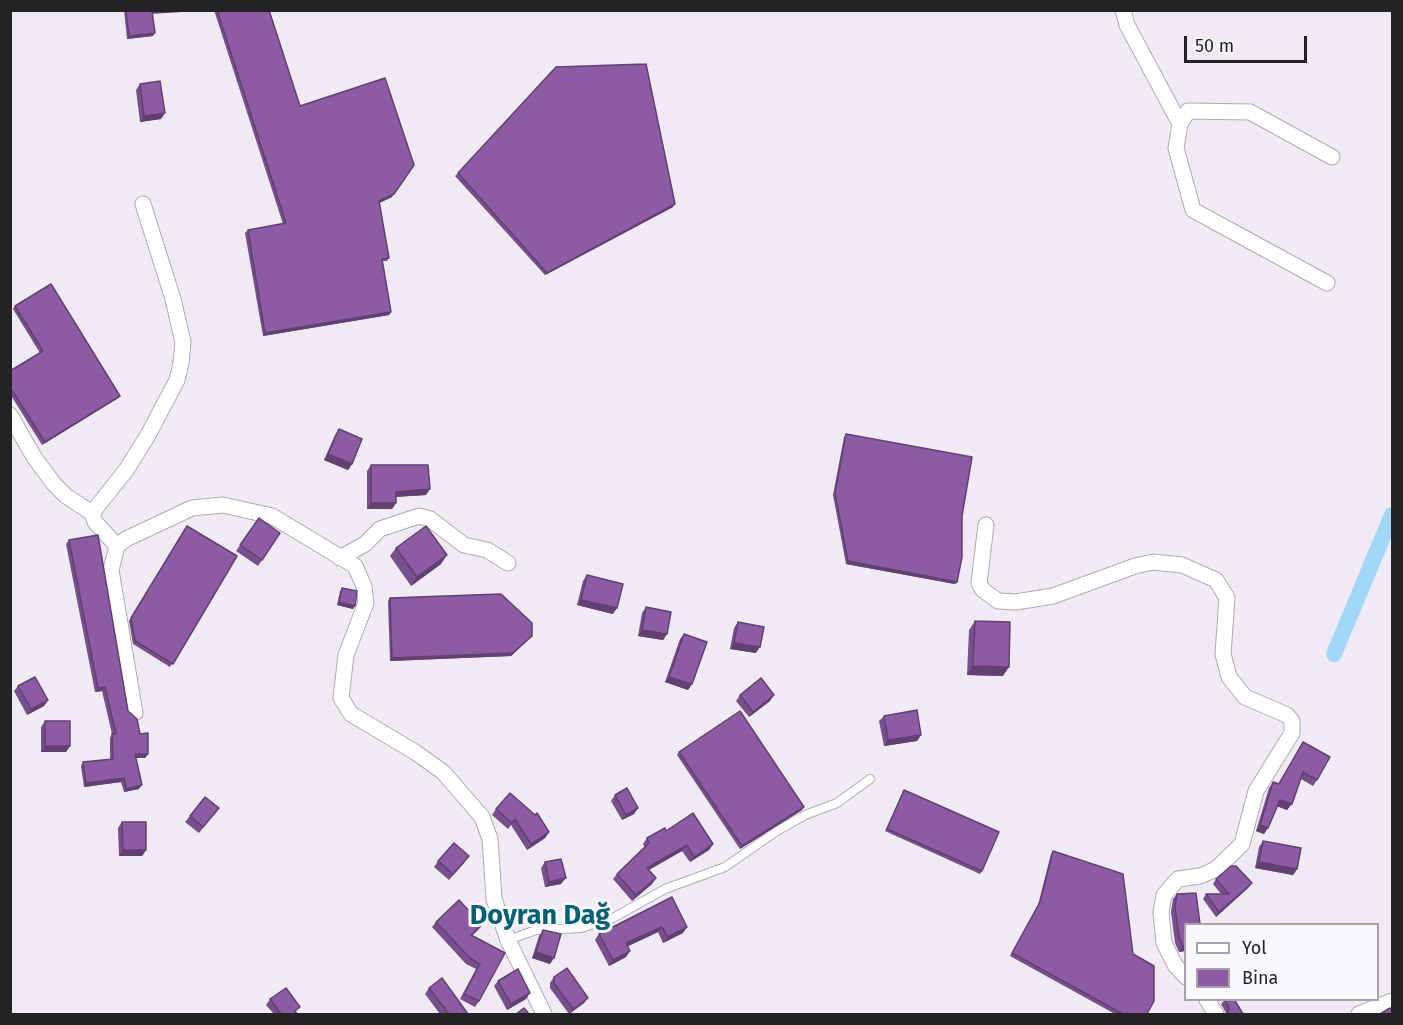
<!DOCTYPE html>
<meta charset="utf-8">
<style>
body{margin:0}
#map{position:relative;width:1403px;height:1025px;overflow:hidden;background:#efeaf3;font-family:"Fira Sans",sans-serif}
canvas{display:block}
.frame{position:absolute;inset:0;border:12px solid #232225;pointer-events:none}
.legend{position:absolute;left:1184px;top:923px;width:195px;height:78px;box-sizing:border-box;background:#fbf8ff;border:2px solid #a5a2a8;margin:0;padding:8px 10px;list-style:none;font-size:18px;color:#232225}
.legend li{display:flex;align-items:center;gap:12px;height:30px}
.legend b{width:30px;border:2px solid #a5a2a8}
.scale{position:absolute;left:1184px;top:36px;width:123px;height:27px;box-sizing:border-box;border:3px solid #232225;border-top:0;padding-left:8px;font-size:18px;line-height:21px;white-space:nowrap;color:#232225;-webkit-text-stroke:4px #fbf8ff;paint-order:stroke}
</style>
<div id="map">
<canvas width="1403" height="1025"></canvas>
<div class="frame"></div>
<ul class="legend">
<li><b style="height:8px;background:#fff"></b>Yol</li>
<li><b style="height:16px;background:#8c5ba3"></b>Bina</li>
</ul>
<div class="scale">50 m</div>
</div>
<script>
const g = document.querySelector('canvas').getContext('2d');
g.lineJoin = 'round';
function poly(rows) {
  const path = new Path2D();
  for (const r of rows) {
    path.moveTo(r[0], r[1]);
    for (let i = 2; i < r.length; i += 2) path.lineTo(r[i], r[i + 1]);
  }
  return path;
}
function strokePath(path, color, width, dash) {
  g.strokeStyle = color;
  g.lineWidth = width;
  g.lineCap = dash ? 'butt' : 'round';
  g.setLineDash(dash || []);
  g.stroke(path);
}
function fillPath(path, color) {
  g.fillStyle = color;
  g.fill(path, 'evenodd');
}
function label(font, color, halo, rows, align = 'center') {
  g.font = font + ' "Fira Sans",sans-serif';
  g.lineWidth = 6;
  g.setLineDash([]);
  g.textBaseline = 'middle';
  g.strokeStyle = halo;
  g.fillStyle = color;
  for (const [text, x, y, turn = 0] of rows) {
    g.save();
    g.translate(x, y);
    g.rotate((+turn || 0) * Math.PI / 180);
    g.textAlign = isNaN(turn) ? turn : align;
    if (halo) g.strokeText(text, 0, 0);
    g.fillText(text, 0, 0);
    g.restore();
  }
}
const canal = poly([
 [1334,654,1392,515]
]);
const service = poly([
 [508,940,536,930,581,928,613,918,665,889,725,867,777,831,805,815,837,803,870,779]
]);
const minor = poly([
 [1123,10,1127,25,1180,124],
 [1327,283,1193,210,1176,148,1180,124,1188,111,1250,112,1332,157],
 [10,415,34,457,54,484,66,496,92,513,95,522,117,546],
 [92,513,127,469,148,435,177,380,181,363,183,342,173,299,143,204],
 [986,525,979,583,983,590,998,601,1016,602,1053,596,1135,566,1153,562,1182,565,1216,580,1227,598,1223,654,1229,677,1245,697,1287,715,1292,721,1292,733,1256,791,1242,844,1216,869,1200,876,1178,879,1164,895,1161,912,1164,943,1175,965,1186,977],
 [340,558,365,544,380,529,419,516,430,519,464,545,487,550,508,563],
 [135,713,111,570,117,546,126,539,192,508,223,505,272,516,355,566,364,586,366,603,346,655,341,698,351,714,415,752,443,772,482,817,490,839,494,899,508,940,544,1014],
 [1207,1000,1216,1014],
 [1359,1014,1392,1001]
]);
const wall = poly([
 [124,10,186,10,181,12,153,13,153,36,127,39],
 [214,10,269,10,300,106,392,197,379,203,389,258,387,261,382,261,391,312,389,315,263,336,245,233,248,230,283,224],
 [140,84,161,119,140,122,136,90],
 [458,173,673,207,545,275,455,176],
 [15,306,120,396,118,398,42,445,10,394,10,371,40,353,13,309],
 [339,429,352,464,348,470,324,460,335,435],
 [846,434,962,516,957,582,955,584,846,564,833,495,844,437],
 [371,465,426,495,396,497,396,503,392,509,367,509,367,471],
 [259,518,280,533,258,566,236,551],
 [187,526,237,556,170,667,133,644,129,621],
 [69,540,128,711,140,734,148,754,145,758,136,758,139,789,124,792,121,782,84,787,81,766,83,762,110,759,110,738,112,734,102,691,95,692,66,544],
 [396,548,441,564,411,586,390,556],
 [587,575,613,614,577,605,583,581],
 [342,588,353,609,337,605,340,591],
 [390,598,532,636,511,656,390,661,388,601],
 [646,607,667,634,663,640,638,636,642,613],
 [975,621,1003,676,967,675,969,630],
 [738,622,756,653,730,649,734,628],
 [684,634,692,684,688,690,665,682,680,639],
 [18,686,48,700,44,706,27,715,14,691],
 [740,695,770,701,749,717,736,701],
 [884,716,921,735,917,741,884,746,879,721],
 [45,721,70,746,66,752,41,752,41,727],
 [1303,742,1317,780,1313,786,1301,779,1287,810,1277,806,1264,834,1256,831,1269,788,1273,782,1278,784],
 [679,752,802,810,740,849,677,755],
 [904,790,982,871,980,874,885,831],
 [615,795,638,808,634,814,622,820,611,801],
 [219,808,199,833,185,822,190,816],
 [496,809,549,832,545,838,527,850,511,825,508,829,492,815],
 [122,822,146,850,142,856,119,856,118,828],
 [666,831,713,844,709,850,690,862,682,851,649,870,656,878,652,884,632,901,613,879,617,874,645,848,643,844,647,838],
 [1263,841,1297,869,1293,875,1255,868,1259,847],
 [1053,851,1133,954,1147,1014,1115,1014,1010,956,1038,905,1051,854],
 [438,861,465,862,449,880,434,867],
 [545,862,561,884,545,887,541,868],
 [1216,879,1252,883,1248,888,1216,917,1203,899,1206,894,1221,894,1213,884],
 [1177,894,1185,924,1185,951,1179,952,1175,943,1171,912,1173,899],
 [672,897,683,933,663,943,658,932,628,946,626,957,609,966,595,940,599,934],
 [436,922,482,925,478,930,472,936,505,953,479,1001,475,1007,460,999,476,969,466,964,432,927],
 [543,930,550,964,532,958,539,936],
 [554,977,588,998,584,1003,569,1014,550,988,550,983],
 [498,981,526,999,507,1010,494,986],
 [429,988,468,1014,440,1014,425,994],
 [270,999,296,1013,297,1014,274,1014,266,1005],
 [1225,1000,1243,1014,1225,1014,1226,1013,1221,1004]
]);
const shadedWall = poly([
 [186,10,181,12,150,14,152,11],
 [155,33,153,36,127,39,129,36],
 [165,113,161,119,140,122,144,116],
 [394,194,392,197,377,204,379,201],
 [675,204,673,207,545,275,547,273],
 [391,312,389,315,263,336,265,333],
 [120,396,118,398,42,445,45,442],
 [328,454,352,464,348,470,324,460],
 [430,489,426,495,392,497,396,492],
 [371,503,396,503,392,509,367,509],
 [447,555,441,564,411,586,417,577],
 [848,561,957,582,955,584,846,564],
 [581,600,617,608,613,614,577,605],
 [339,602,355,606,353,609,337,605],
 [642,630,667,634,663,640,638,636],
 [532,636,511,656,390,661,392,658],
 [734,643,760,647,756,653,730,649],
 [973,666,1009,667,1003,676,967,675],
 [669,677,692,684,688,690,665,682],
 [105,687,102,691,95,692,98,688],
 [774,695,770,701,749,717,753,712],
 [48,700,44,706,27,715,31,709],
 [921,735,917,741,884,746,888,740],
 [45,746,70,746,66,752,41,752],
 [135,754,148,754,145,758,132,758],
 [124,778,121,782,84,787,86,783],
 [142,785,139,789,124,792,126,789],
 [1280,800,1292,804,1287,810,1276,806],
 [804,807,802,810,740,849,742,846],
 [638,808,634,814,622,820,626,815],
 [1260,825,1268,828,1264,834,1256,831],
 [549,832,545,838,527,850,531,844],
 [713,844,709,850,690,862,694,857],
 [687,845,682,851,643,873,647,868],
 [123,850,146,850,142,856,119,856],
 [1259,862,1297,869,1293,875,1255,868],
 [566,878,561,884,545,887,549,882],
 [656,878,652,884,632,901,636,895],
 [1252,883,1248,888,1216,917,1219,912],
 [662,927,658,932,622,949,626,943],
 [687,927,683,933,663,943,668,937],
 [1183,946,1185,946,1185,951,1179,952],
 [630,951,626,957,609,966,613,960],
 [536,952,554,958,550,964,532,958],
 [530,993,526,999,507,1010,511,1004],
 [588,998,584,1003,569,1014,573,1009]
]);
const building = poly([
 [126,10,154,10,152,11,155,33,129,36,126,10],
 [217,10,269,10,300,106,385,78,414,165,394,194,379,201,389,258,382,259,391,312,265,333,248,230,286,223,217,10],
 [646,64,675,204,547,273,458,173,556,67,646,64],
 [160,81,165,113,144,116,140,84,160,81],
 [51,284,120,396,45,442,10,387,10,371,43,351,15,306,51,284],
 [339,429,362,439,352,464,328,454,339,429],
 [846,434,972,457,962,516,962,557,957,582,848,561,835,493,846,434],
 [371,465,428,465,430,489,396,492,396,503,371,503,371,465],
 [259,518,280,533,262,560,240,545,259,518],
 [187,526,237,556,173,664,135,641,131,618,187,526],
 [426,526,447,555,417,577,396,548,426,526],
 [98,535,128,711,137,719,140,734,148,733,148,754,135,754,142,785,126,789,124,778,86,783,83,762,113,759,112,734,116,734,105,687,98,688,69,540,98,535],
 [587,575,623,584,617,608,581,600,587,575],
 [342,588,357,591,355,606,339,602,342,588],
 [501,594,532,623,532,636,513,653,392,658,390,598,501,594],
 [646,607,671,612,667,634,642,630,646,607],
 [975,621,1010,622,1009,667,973,666,975,621],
 [738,622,764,627,760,647,734,643,738,622],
 [684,634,707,642,692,684,669,677,684,634],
 [35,677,48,700,31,709,18,686,35,677],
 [761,678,774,695,753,712,740,695,761,678],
 [917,710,921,735,888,740,884,716,917,710],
 [740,711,804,807,742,846,679,752,740,711],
 [45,721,70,721,70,746,45,746,45,721],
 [1303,742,1330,757,1317,780,1303,772,1292,804,1280,800,1268,828,1260,825,1273,782,1279,784,1303,742],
 [627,788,638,808,626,815,615,795,627,788],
 [904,790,999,832,982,871,887,829,904,790],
 [510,793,535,815,537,813,549,832,531,844,515,819,512,823,496,809,510,793],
 [205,797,219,808,203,827,190,816,205,797],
 [693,813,713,844,694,857,687,845,647,868,656,878,636,895,617,874,649,843,647,838,665,828,666,831,693,813],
 [122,822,146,822,146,850,123,850,122,822],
 [1263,841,1301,848,1297,869,1259,862,1263,841],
 [454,843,469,856,453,874,438,861,454,843],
 [1053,851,1123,874,1133,954,1154,966,1154,1001,1147,1014,1123,1014,1012,953,1040,902,1053,851],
 [561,859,566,878,549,882,545,862,561,859],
 [1231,866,1236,866,1252,883,1219,912,1206,894,1229,894,1216,879,1231,866],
 [1196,893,1200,924,1185,924,1185,946,1183,946,1179,937,1175,907,1177,894,1196,893],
 [672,897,687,927,668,937,662,927,626,943,630,951,613,960,599,934,672,897],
 [459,900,482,925,471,935,505,953,479,1001,464,994,480,964,470,958,436,922,459,900],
 [543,930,561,934,554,958,536,952,543,930],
 [567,968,588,998,573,1009,554,983,554,977,567,968],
 [518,969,530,993,511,1004,498,981,518,969],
 [442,978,468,1014,449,1014,429,988,442,978],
 [286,988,300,1007,295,1011,297,1014,281,1014,270,999,286,988],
 [1234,999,1243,1014,1227,1014,1229,1008,1225,1000,1234,999],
 [524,1008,529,1014,516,1014,524,1008],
 [1390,1008,1392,1010,1392,1014,1380,1014,1390,1008]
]);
const districtNames = [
 ["Doyran Dağ",540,916]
];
strokePath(canal, '#a3d7fa', 16);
strokePath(service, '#afabb3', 10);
strokePath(minor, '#afabb3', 17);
strokePath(service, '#fff', 8);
strokePath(minor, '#fff', 15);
fillPath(wall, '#784e8c');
fillPath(shadedWall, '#624072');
fillPath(building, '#8c5ba3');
strokePath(building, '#624072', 1.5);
label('bold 27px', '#035f73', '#fbf8ff', districtNames);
</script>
